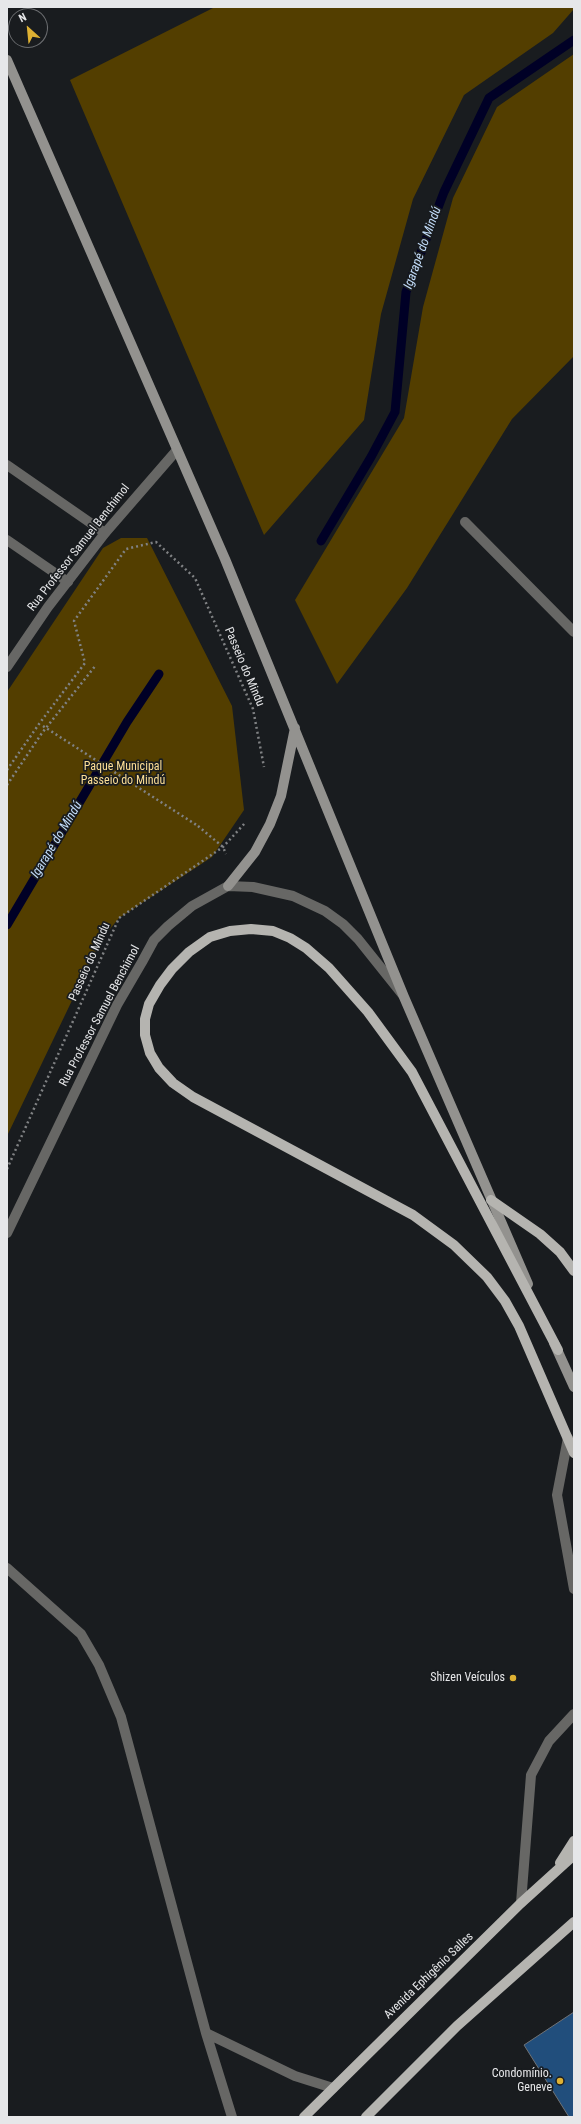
<!DOCTYPE html>
<meta charset="utf-8">
<style>
body{margin:0}
#map{position:relative;width:581px;height:2124px;overflow:hidden;background:#191c1f;font-family:"Roboto Condensed",sans-serif}
canvas{display:block}
.frame{position:absolute;inset:0;border:8px solid #e6e7e9;pointer-events:none}
.north{position:absolute;left:8px;top:8px;width:40px;height:40px;box-sizing:border-box;background:#191c1f;border:1px solid #6b6d70;border-radius:50%;rotate:333deg;font-size:11px;font-weight:700;line-height:16px;text-align:center;color:#e6e7e9}
.north::after{content:'';display:block;margin:auto;width:14px;height:18px;background:#deb133;clip-path:polygon(50% 0,100% 100%,50% 72%,0 100%)}
</style>
<div id="map">
<canvas width="581" height="2124"></canvas>
<div class="frame"></div>
<div class="north">N</div>
</div>
<script>
const g = document.querySelector('canvas').getContext('2d');
g.lineJoin = 'round';
function fillPath(path, color) {
  g.fillStyle = color;
  g.fill(path, 'evenodd');
}
function poly(rows) {
  const path = new Path2D();
  for (const r of rows) {
    path.moveTo(r[0], r[1]);
    for (let i = 2; i < r.length; i += 2) path.lineTo(r[i], r[i + 1]);
  }
  return path;
}
function strokePath(path, color, width, dash) {
  g.strokeStyle = color;
  g.lineWidth = width;
  g.lineCap = dash ? 'butt' : 'round';
  g.setLineDash(dash || []);
  g.stroke(path);
}
function label(font, color, halo, rows, align = 'center') {
  g.font = font + ' "Roboto Condensed",sans-serif';
  g.lineWidth = 3.5;
  g.setLineDash([]);
  g.textBaseline = 'middle';
  g.strokeStyle = halo;
  g.fillStyle = color;
  for (const [text, x, y, turn = 0] of rows) {
    g.save();
    g.translate(x, y);
    g.rotate((+turn || 0) * Math.PI / 180);
    g.textAlign = isNaN(turn) ? turn : align;
    if (halo) g.strokeText(text, 0, 0);
    g.fillText(text, 0, 0);
    g.restore();
  }
}
const green = poly([
 [215,7,574,7,574,9,553,33,464,95,413,199,381,314,364,420,264,535,70,80],
 [574,54,574,356,512,419,407,588,337,684,295,600,404,418,423,307,453,198,497,107],
 [121,538,147,538,232,706,244,810,212,857,119,918,101,940,7,1136,7,692,103,548]
]);
const stream = poly([
 [321,541,371,457,395,412,406,292,444,192,489,98,574,40],
 [7,925,127,722,159,674]
]);
const building = poly([
 [574,2012,574,2117,569,2117,524,2045,574,2012]
]);
const path = poly([
 [7,770,39,724,85,663,74,621,126,549,156,542,195,578,253,709,264,767],
 [7,785,42,733,96,665],
 [198,826,223,847,226,854],
 [7,1169,119,918,223,847,245,823]
]);
const service = poly([
 [568,1438,557,1495,574,1589],
 [521,1903,531,1775,549,1741,574,1714]
]);
const minor = poly([
 [7,465,105,533],
 [465,522,574,632],
 [7,540,68,582],
 [7,1568,81,1634,99,1665,121,1717,206,2033,232,2117],
 [206,2033,295,2076,333,2088]
]);
const tertiary = poly([
 [7,667,48,607,105,533,177,450],
 [7,1233,117,1005,142,962,154,940,168,926,192,906,228,886,253,887,293,896,325,911,343,924,358,939,402,994]
]);
const secondary = poly([
 [7,60,225,559,404,997,528,1284],
 [228,886,255,852,270,824,281,796,295,728],
 [554,1343,574,1387]
]);
const primary = poly([
 [491,1200,540,1234,560,1252,574,1271],
 [558,1350,412,1072,368,1012,329,968,306,948,290,938,273,931,251,929,230,931,210,937,189,952,172,969,160,985,149,1004,145,1019,145,1035,150,1053,159,1068,173,1083,193,1097,413,1215,454,1245,487,1277,505,1301,519,1326,574,1453],
 [560,1863,574,1841],
 [304,2117,521,1903,574,1855],
 [366,2117,457,2026,574,1922]
]);
const pathBridge = poly([
 [43,726,198,826]
]);
const markers = [
 [513,1678,4,"#deb133"],
 [560,2081,4,"#deb133"]
];
const streetNames = [
 ["Rua Professor Samuel Benchimol",79,548,-52],
 ["Passeio do Mindu",244,667,67],
 ["Passeio do Mindu",90,962,-66],
 ["Rua Professor Samuel Benchimol",100,1016,-62],
 ["Avenida Ephigênio Salles",429,1976,-44]
];
const parkNames = [
 ["Paque Municipal",123,767],
 ["Passeio do Mindú",123,781]
];
const poiNames = [
 ["Shizen Veículos",505,1678],
 ["Condomínio.",552,2074],
 ["Geneve",552,2088]
];
const waterNames = [
 ["Igarapé do Mindú",423,248,-70],
 ["Igarapé do Mindú",57,840,-59]
];
fillPath(green, '#533e00');
strokePath(stream, '#000026', 9);
fillPath(building, '#214e7c');
strokePath(building, '#6f7275', 1);
strokePath(path, '#808284', 2.5, [2, 3]);
strokePath(service, '#676765', 10);
strokePath(minor, '#676765', 10);
strokePath(tertiary, '#676765', 10);
strokePath(secondary, '#93928f', 10);
strokePath(primary, '#b5b4b0', 10);
strokePath(pathBridge, '#808284', 2.5, [2, 3]);
for (const [x, y, r, color] of markers) {
  const dot = new Path2D();
  dot.arc(x, y, r, 0, 2 * Math.PI);
  g.fillStyle = color;
  g.fill(dot);
  strokePath(dot, '#191c1f', 1.5);
}
label('12px', '#e6e7e9', '#191c1f', streetNames);
label('12px', '#fddf96', '#191c1f', parkNames);
label('12px', '#e6e7e9', '#191c1f', poiNames, 'right');
label('italic 13px', '#c2dcf9', '#191c1f', waterNames);
</script>
